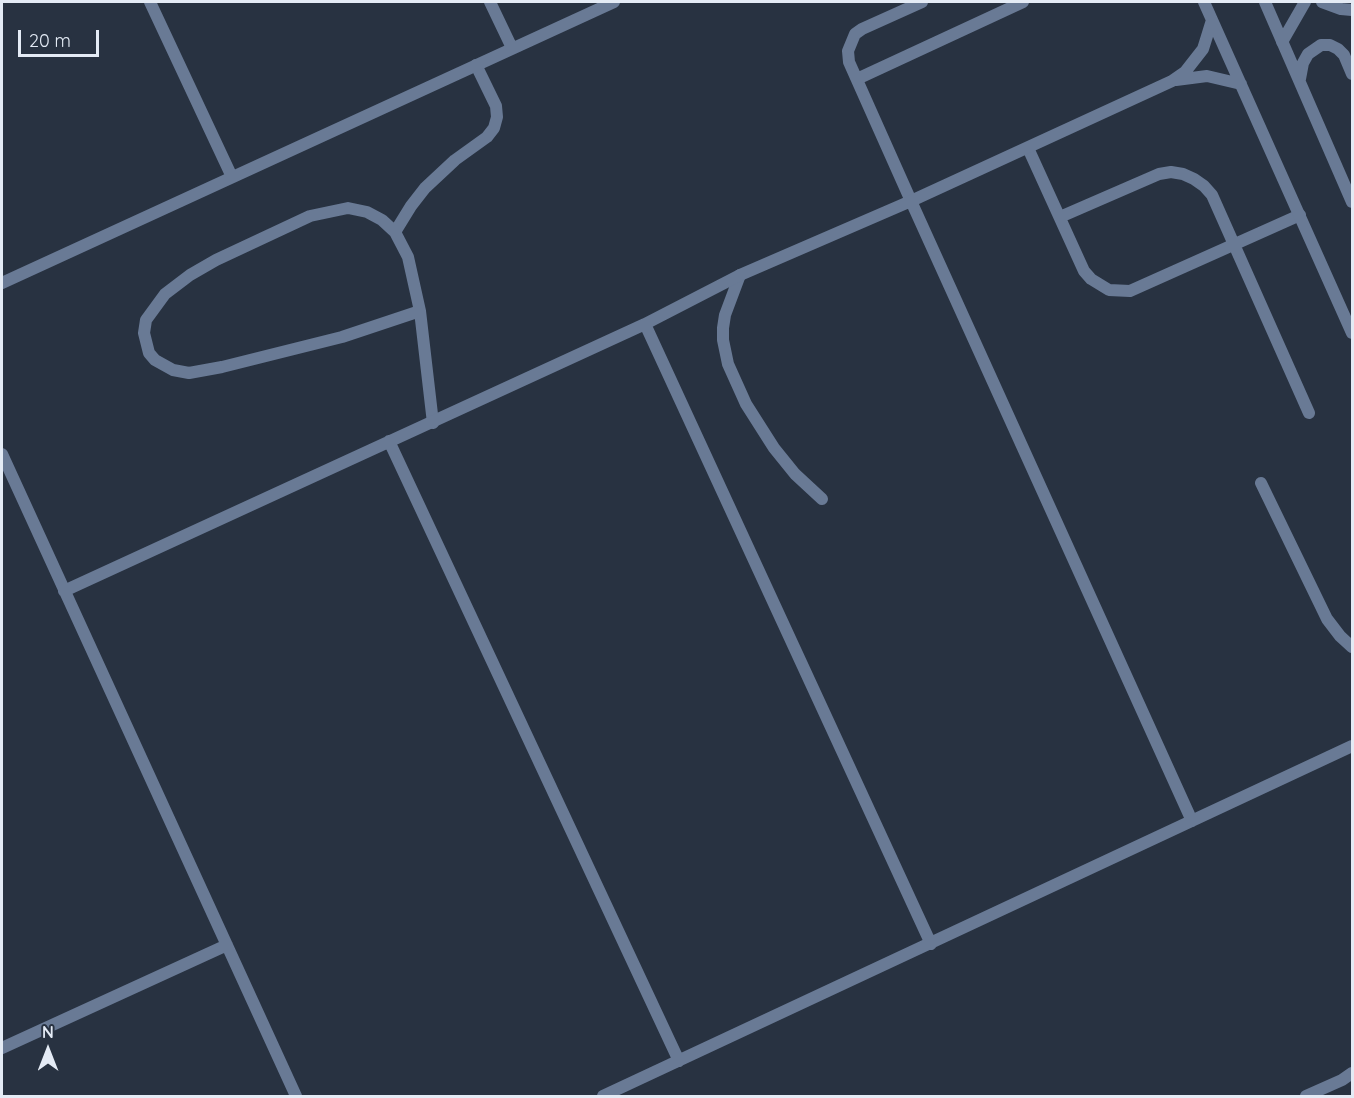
<!DOCTYPE html>
<style>
body{margin:0}
#map{position:relative;width:1354px;height:1098px;overflow:hidden;background:#283241;font-family:Quicksand,sans-serif}
canvas{display:block}
.frame{position:absolute;inset:0;border:3px solid #e4ebf5;pointer-events:none}
.north{position:absolute;left:18px;top:1020px;width:60px;height:60px;-webkit-text-stroke:4px #283241;paint-order:stroke;rotate:0deg;font-size:16px;font-weight:700;line-height:24px;text-align:center;color:#e4ebf5}
.north::after{content:'';display:block;margin:auto;width:21px;height:27px;background:#e4ebf5;clip-path:polygon(50% 0,100% 100%,50% 72%,0 100%)}
.scale{position:absolute;left:18px;top:30px;width:81px;height:27px;box-sizing:border-box;border:3px solid #e4ebf5;border-top:0;padding-left:8px;font-size:18px;line-height:21px;white-space:nowrap;color:#e4ebf5;-webkit-text-stroke:4px #283241;paint-order:stroke}
</style>
<div id="map">
<canvas width="1354" height="1098"></canvas>
<div class="frame"></div>
<div class="north">N</div>
<div class="scale">20 m</div>
</div>
<script>
const g = document.querySelector('canvas').getContext('2d');
g.lineJoin = 'round';
function poly(rows) {
  const path = new Path2D();
  for (const r of rows) {
    path.moveTo(r[0], r[1]);
    for (let i = 2; i < r.length; i += 2) path.lineTo(r[i], r[i + 1]);
  }
  return path;
}
function strokePath(path, color, width, dash) {
  g.strokeStyle = color;
  g.lineWidth = width;
  g.lineCap = dash ? 'butt' : 'round';
  g.setLineDash(dash || []);
  g.stroke(path);
}
const service = poly([
 [857,79,1023,2],
 [1028,148,1084,271,1091,279,1109,290,1130,291,1300,215],
 [911,201,849,62,848,51,855,34,862,29,922,2],
 [1060,217,1159,174,1171,172,1183,174,1194,179,1204,186,1212,195,1309,413],
 [395,232,411,206,425,188,455,160,487,137,494,128,497,117,496,106,476,65],
 [740,275,725,315,723,328,723,340,728,364,746,404,774,448,795,474,822,499],
 [420,311,342,337,222,367,189,373,173,370,155,360,149,353,144,333,146,320,165,294,190,275,216,260,310,216,348,208,367,212,382,220,395,232,408,257,420,311,433,423],
 [1261,483,1327,619,1340,636,1352,647]
]);
const minor = poly([
 [150,2,232,177],
 [490,2,512,48],
 [1204,2,1352,333],
 [1176,80,1207,76,1241,84],
 [911,201,1192,821],
 [2,283,614,2],
 [645,324,931,944],
 [389,441,679,1061],
 [2,454,296,1096],
 [64,591,645,324,740,275,911,201,1172,81,1185,72,1203,49,1212,20],
 [2,1048,227,945],
 [603,1096,1352,746],
 [1306,1096,1342,1080,1352,1073]
]);
const tertiary = poly([
 [1265,2,1352,202],
 [1322,2,1341,9,1352,10],
 [1282,42,1305,2],
 [1300,79,1303,63,1308,54,1321,45,1330,45,1338,49,1344,55,1352,74]
]);
strokePath(service, '#697a95', 12);
strokePath(minor, '#697a95', 12);
strokePath(tertiary, '#697a95', 12);
</script>
